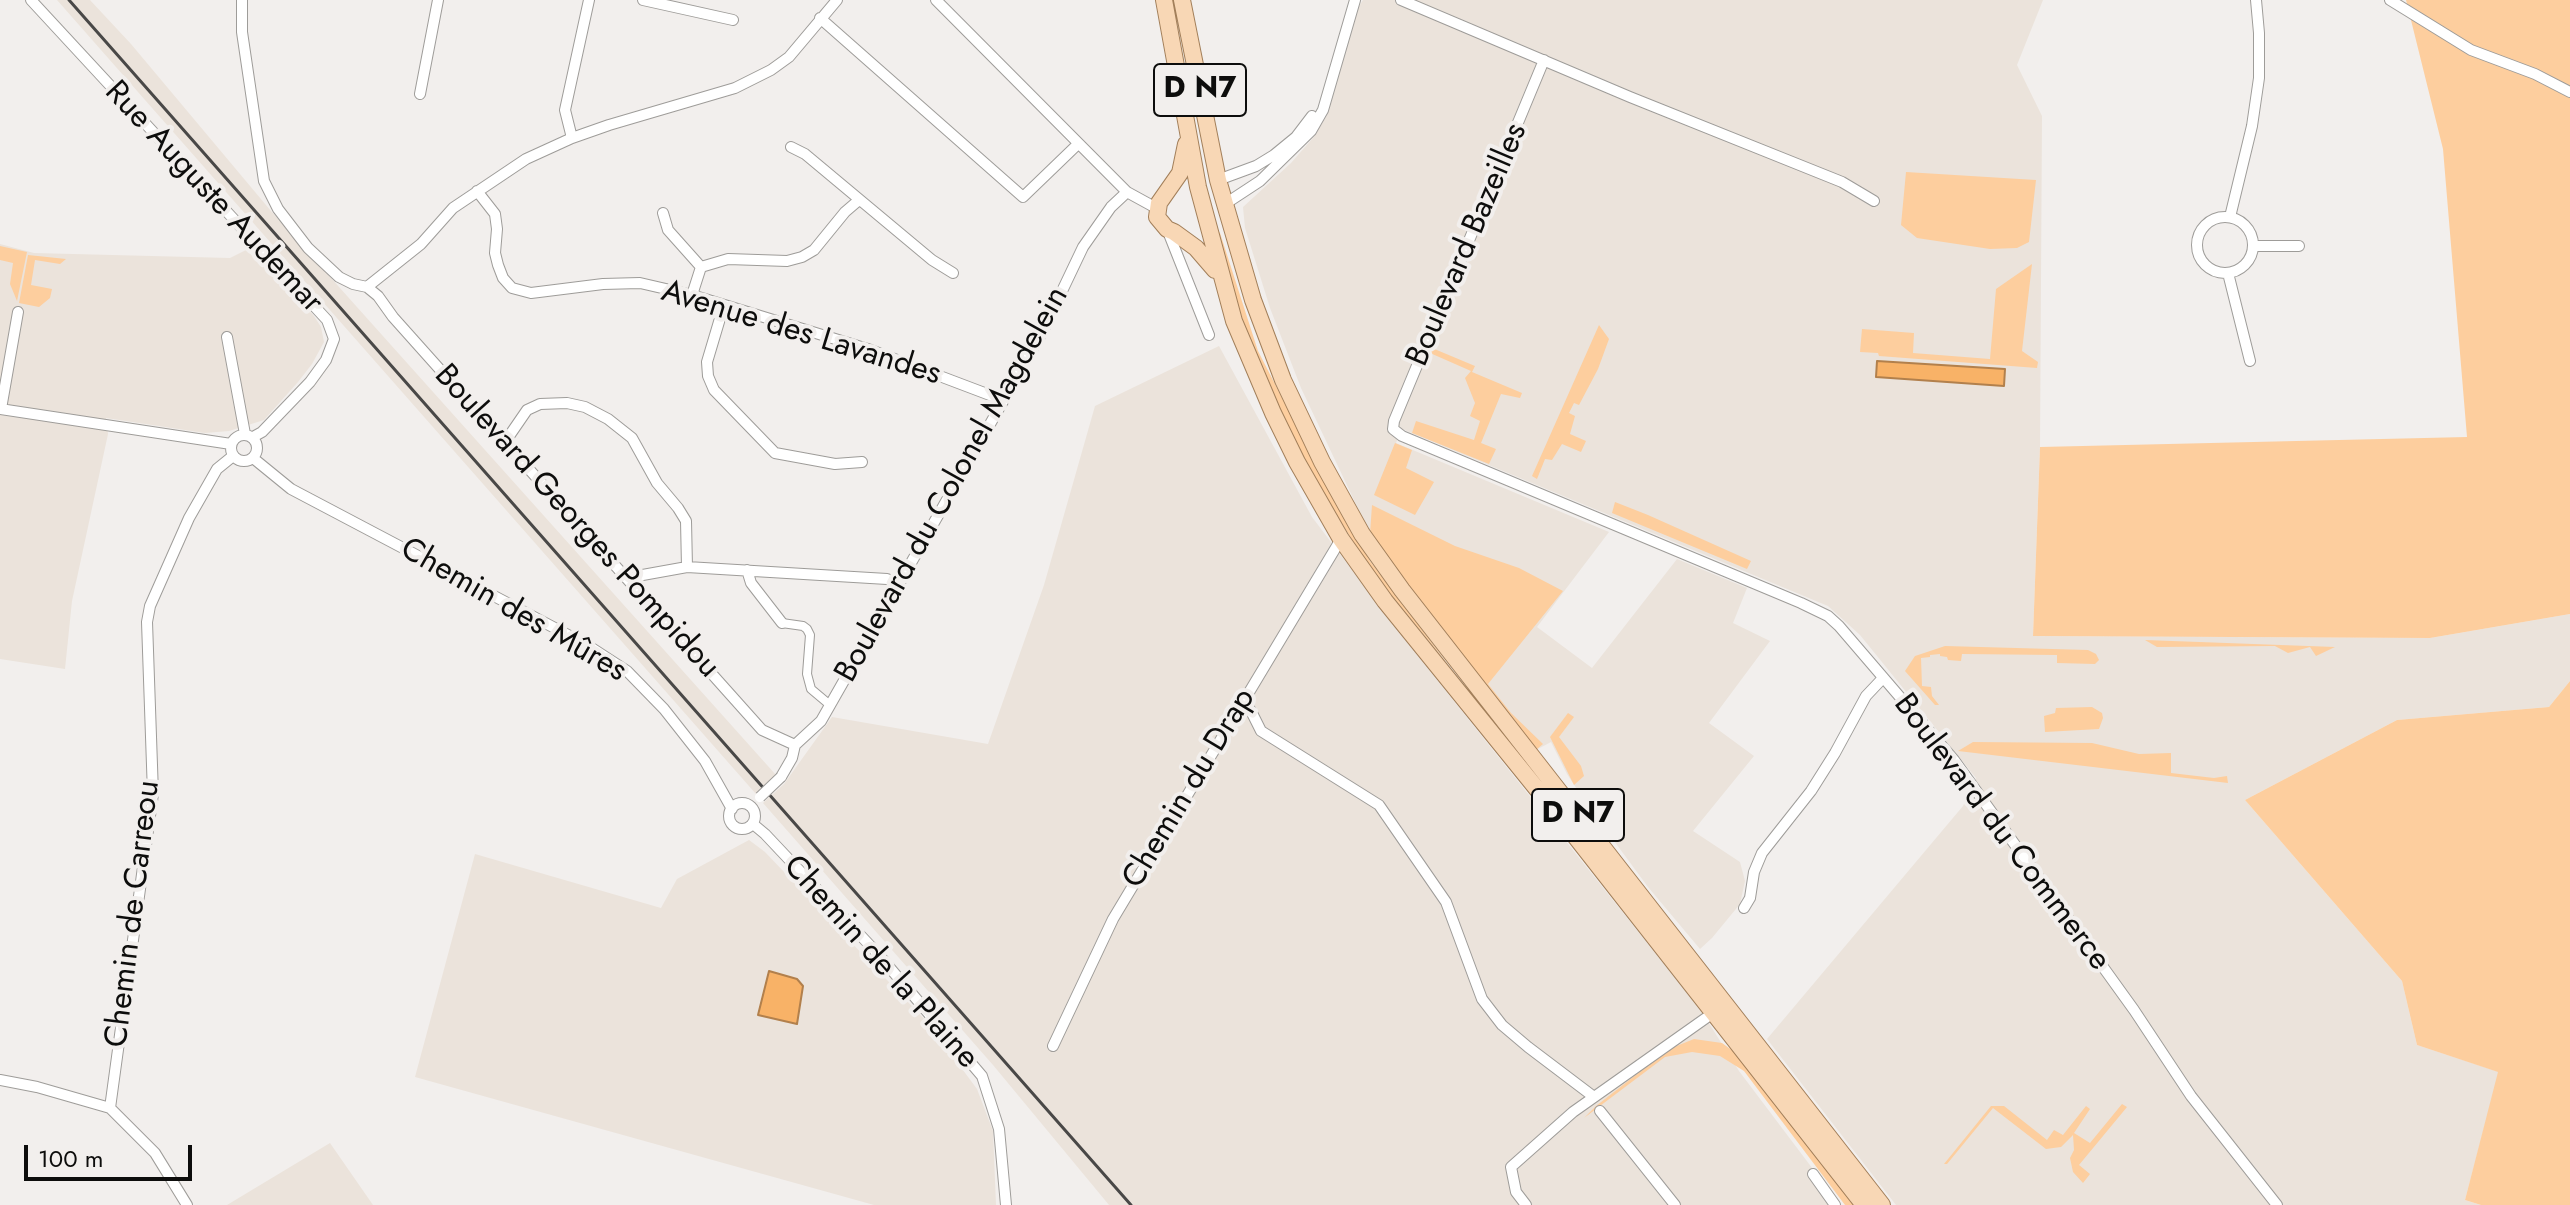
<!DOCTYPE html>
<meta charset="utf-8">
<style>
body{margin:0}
#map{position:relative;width:2570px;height:1205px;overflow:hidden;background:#f2efed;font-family:Jost,sans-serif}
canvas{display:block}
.scale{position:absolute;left:24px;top:1145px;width:168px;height:36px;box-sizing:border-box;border:4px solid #0d0d0c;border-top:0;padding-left:10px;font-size:24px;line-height:28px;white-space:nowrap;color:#0d0d0c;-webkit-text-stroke:6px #f2efed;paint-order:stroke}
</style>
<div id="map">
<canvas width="2570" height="1205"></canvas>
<div class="scale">100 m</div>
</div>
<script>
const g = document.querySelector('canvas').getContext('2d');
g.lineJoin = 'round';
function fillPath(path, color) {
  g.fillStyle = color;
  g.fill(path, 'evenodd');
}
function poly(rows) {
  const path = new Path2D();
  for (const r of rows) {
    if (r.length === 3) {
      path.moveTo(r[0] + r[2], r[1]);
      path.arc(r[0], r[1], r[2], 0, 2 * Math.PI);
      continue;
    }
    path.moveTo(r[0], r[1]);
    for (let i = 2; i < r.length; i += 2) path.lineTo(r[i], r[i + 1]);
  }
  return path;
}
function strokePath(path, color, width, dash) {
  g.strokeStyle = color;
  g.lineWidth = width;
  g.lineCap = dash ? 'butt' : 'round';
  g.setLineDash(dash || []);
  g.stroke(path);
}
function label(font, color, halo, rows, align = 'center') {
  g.font = font + ' Jost,sans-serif';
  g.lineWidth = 8;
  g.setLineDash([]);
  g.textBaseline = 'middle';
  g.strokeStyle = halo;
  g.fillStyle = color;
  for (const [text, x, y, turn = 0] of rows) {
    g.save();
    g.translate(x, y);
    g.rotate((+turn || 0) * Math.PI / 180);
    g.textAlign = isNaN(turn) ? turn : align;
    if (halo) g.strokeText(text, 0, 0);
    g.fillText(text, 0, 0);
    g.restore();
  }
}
const built = poly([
 [57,0,90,0,131,44,271,211,776,775,756,794],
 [1363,0,2043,0,2017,65,2042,116,2040,447,2033,636,2430,638,2570,614,2570,681,2549,707,2397,720,2245,800,2402,981,2417,1045,2499,1072,2465,1200,2481,1205,1896,1205,1767,1039,1963,806,1976,778,1860,635,1828,606,1402,429,1396,443,1609,532,1537,627,1592,668,1677,559,1747,588,1733,623,1770,641,1709,723,1754,756,1693,831,1740,862,1745,881,1740,904,1712,938,1700,949,1648,887,1586,803,1567,774,1551,742,1536,750,1370,534,1301,388,1270,308,1245,228,1243,207,1291,163,1313,138,1326,117,1357,9],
 [0,244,34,253,230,258,246,250,290,290,314,316,321,327,324,342,312,364,298,382,264,420,229,431,205,433,106,418,108,434,72,601,65,669,0,659],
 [1219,346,1312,517,1409,645,1700,1009,1739,1071,1840,1205,1109,1205,993,1065,763,803,784,784,832,717,988,744,1044,585,1095,406],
 [749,840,765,852,928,1023,977,1089,993,1131,996,1205,874,1205,415,1077,475,854,661,908,677,879],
 [330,1143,373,1205,227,1205]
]);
const green = poly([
 [2406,0,2570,0,2570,614,2430,638,2033,636,2040,447,2467,437,2443,149],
 [1906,172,2036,180,2029,242,2017,248,1990,249,1917,238,1901,225],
 [1217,230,1220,233,1258,351,1325,481,1370,561,1451,668,1370,569,1302,458,1277,408,1250,340,1232,289],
 [0,246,27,252,17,301,10,284,13,263,0,260],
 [28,255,66,259,60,264,35,260,31,285,52,289,50,298,39,307,19,303],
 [2032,264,2022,351,2038,362,2037,368,1879,356,1878,353,1860,352,1862,329,1914,333,1913,353,1990,359,1996,289],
 [1599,325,1609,339,1598,369,1579,405,1574,403,1569,413,1575,416,1570,434,1586,441,1581,452,1562,444,1552,460,1545,459,1537,479,1532,476],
 [1432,348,1475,366,1472,372,1522,393,1520,398,1501,394,1481,443,1496,449,1489,464,1412,433,1416,421,1474,440,1480,421,1470,416,1475,403,1465,378,1471,371,1430,353],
 [1395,443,1412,450,1406,468,1434,482,1415,515,1374,495],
 [1615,502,1648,515,1751,561,1747,569,1612,513],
 [1372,505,1455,546,1519,568,1563,591,1488,684,1511,713,1543,744,1536,750,1437,628,1370,534],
 [2145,640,2335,647,2316,656,2310,647,2288,653,2275,646,2157,647],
 [1945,646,2088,650,2096,654,2099,660,2095,664,2057,663,2057,655,1962,654,1961,661,1948,660,1947,657,1940,656,1940,654,1930,655,1930,657,1921,658,1922,686,1931,687,1932,696,1939,705,1935,705,1905,671,1915,656],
 [2570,681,2570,1205,2481,1205,2465,1200,2498,1072,2417,1045,2402,981,2245,800,2397,720,2549,707],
 [2092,707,2102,713,2103,718,2099,729,2045,732,2044,716,2055,713,2056,708],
 [1568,713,1574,717,1559,737,1581,766,1584,776,1574,785,1550,737],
 [1973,742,2092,743,2139,754,2171,753,2171,773,2214,778,2227,776,2228,783,1958,751],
 [1694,1039,1722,1043,1736,1053,1854,1205,1845,1205,1744,1071,1720,1056,1692,1052,1665,1057,1584,1118,1596,1106,1669,1049],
 [2122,1104,2127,1107,2079,1165,2090,1174,2083,1183,2073,1172,2070,1158,2074,1150,2073,1135,2061,1147,2046,1149,1993,1108,1947,1164,1944,1164,1991,1106,2004,1106,2047,1140,2054,1130,2063,1135,2086,1106,2090,1109,2074,1133,2090,1143]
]);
const water = poly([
 [1877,361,2005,369,2004,386,1876,377,1877,361],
 [769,971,797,979,803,986,797,1024,758,1015,769,971]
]);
const pedestrian = poly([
 [782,623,803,626,807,629,810,635,807,674,811,689,830,705]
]);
const minor = poly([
 [31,0,327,320,334,339,326,360,310,382,262,432,253,437],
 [242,0,242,32,264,181,278,209,308,248,339,277,353,284,367,287,378,296,393,317,762,730,795,745],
 [643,0,733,20],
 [936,0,1127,192,1158,209],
 [1401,0,1630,97,1842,182,1874,201],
 [2390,0,2471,50,2535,74,2570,92],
 [820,18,1023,197,1078,144],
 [1544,60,1394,421,1393,429,1402,436,1801,603,1828,616,1839,626,1954,760,2134,1010,2191,1096,2277,1205],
 [420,94,438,0],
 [572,138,565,110,589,0],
 [791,147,805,154,932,260,953,273],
 [1218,180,1256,166,1274,155,1296,137,1312,116],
 [477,191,495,214,497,229,495,253,498,265,503,278,512,288,531,293,603,284,640,283,692,295,871,350,1003,400],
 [1225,204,1260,181,1311,131,1323,110,1355,0],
 [663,213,668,230,701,267],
 [2230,217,2252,126,2259,78,2259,33,2256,0],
 [2225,245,28],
 [1167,229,1209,335],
 [2253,246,2299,246],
 [2228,273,2250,361],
 [367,287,421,244,453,208,526,159,572,138,609,125,735,88,771,70,789,57,837,0],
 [692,295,701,267,728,259,787,261,802,257,814,250,845,212,859,200],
 [724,305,707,362,708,376,714,390,775,453,835,464,862,462],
 [227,337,245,434],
 [0,409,231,444],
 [1,409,18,312],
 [244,448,13],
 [505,442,527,410,540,404,567,403,585,407,608,419,632,438,657,483,678,508,686,521,687,567],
 [253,458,291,489,587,645,627,671,664,709,705,761,732,809],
 [747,570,751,583,782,623],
 [629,581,637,576,687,567,887,579,898,584],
 [1243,701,1251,711,1261,731,1379,805,1446,902,1482,999,1502,1025,1528,1047,1594,1097],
 [781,777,792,758,795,745,821,721,1043,331,1083,247,1111,207,1127,192],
 [742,816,13],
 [753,824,765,834,878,954,982,1076,999,1129,1006,1205],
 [1744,908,1750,898,1754,872,1762,853,1811,791,1835,753,1866,696,1883,678],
 [1053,1046,1113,919,1341,539],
 [0,1080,37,1087,110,1108,155,1153,187,1205],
 [110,1108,153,794,147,622,150,606,189,518,217,469,233,456],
 [1600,1111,1675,1205],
 [1813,1174,1835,1205],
 [1526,1205,1516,1192,1511,1167,1573,1112,1713,1013]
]);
const primary = poly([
 [1164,0,1198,187,1234,321,1273,413,1297,462,1341,539,1385,601,1575,836,1864,1205],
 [1182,0,1218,180,1253,300,1283,380,1322,462,1362,534,1402,590,1882,1205],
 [1186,144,1180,173,1159,203,1157,217,1167,229,1174,232,1196,248,1215,270]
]);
const rail = poly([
 [69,0,1131,1205]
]);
const minorBridge = poly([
 [760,797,781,777]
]);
const shields = [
 [1200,90,92],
 [1578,815,92]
];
const shieldNames = [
 ["D N7",1200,90],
 ["D N7",1578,815]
];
const streetNames = [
 ["Rue Auguste Audemar",213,198,47],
 ["Boulevard Bazeilles",1468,245,-67],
 ["Avenue des Lavandes",801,334,17],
 ["Boulevard du Colonel Magdelein",953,485,-61],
 ["Boulevard Georges Pompidou",576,522,48],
 ["Chemin des Mûres",513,611,30],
 ["Chemin du Drap",1190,789,-59],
 ["Boulevard du Commerce",2001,833,53],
 ["Chemin de Carreou",134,914,-83],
 ["Chemin de la Plaine",880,963,48]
];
fillPath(built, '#ebe3db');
fillPath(green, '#fdce9e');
fillPath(water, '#f8b267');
strokePath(water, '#b2804c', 2);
strokePath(pedestrian, '#9e9c99', 10);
strokePath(minor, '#9e9c99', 12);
strokePath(primary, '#a27f5a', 18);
strokePath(pedestrian, '#fff', 8);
strokePath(minor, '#fff', 10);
strokePath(primary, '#f8d7b5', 16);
strokePath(rail, '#494847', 3);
strokePath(minorBridge, '#9e9c99', 12, []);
strokePath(minorBridge, '#fff', 10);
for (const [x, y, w] of shields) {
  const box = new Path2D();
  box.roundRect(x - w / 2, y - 26, w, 52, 6);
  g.fillStyle = '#f2efed';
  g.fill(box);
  strokePath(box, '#0d0d0c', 2);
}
label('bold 30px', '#0d0d0c', null, shieldNames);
label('32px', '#0d0d0c', '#f2efed', streetNames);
</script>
